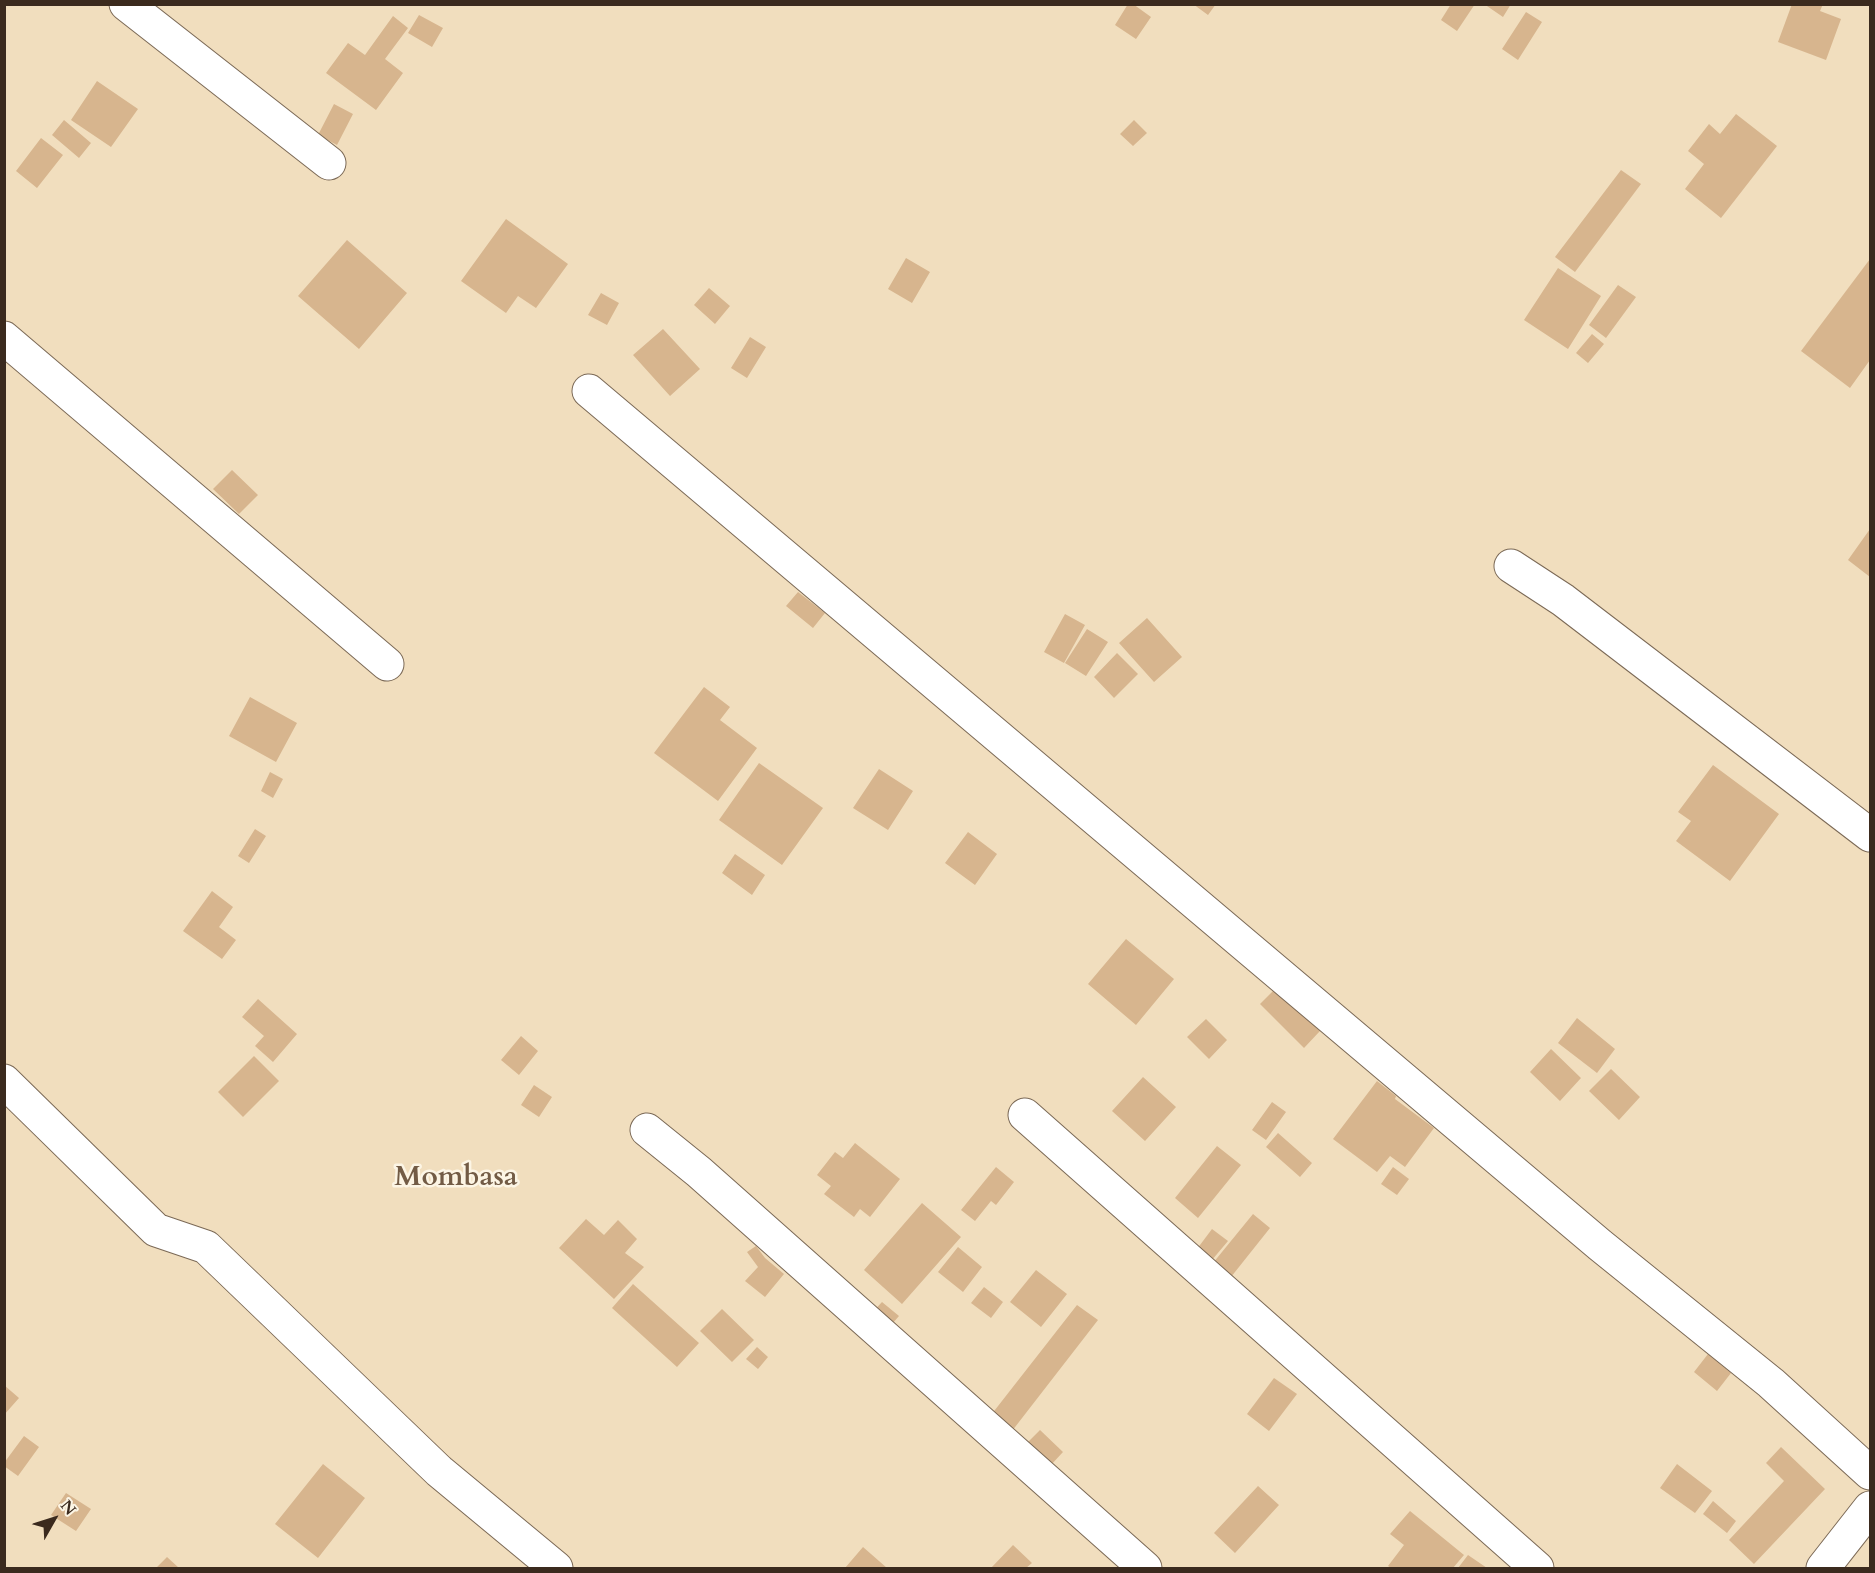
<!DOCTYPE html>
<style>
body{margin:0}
#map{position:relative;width:1875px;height:1573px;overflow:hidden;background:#f1debe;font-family:Cardo,serif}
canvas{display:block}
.frame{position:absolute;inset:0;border:6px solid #3b2a1e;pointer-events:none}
.north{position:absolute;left:24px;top:1489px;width:60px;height:60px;-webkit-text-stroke:4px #fcf5e5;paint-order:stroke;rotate:51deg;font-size:16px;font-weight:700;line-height:24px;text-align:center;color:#3b2a1e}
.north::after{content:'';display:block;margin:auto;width:21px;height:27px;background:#3b2a1e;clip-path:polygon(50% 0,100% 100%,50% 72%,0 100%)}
</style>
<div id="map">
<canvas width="1875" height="1573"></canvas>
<div class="frame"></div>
<div class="north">N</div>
</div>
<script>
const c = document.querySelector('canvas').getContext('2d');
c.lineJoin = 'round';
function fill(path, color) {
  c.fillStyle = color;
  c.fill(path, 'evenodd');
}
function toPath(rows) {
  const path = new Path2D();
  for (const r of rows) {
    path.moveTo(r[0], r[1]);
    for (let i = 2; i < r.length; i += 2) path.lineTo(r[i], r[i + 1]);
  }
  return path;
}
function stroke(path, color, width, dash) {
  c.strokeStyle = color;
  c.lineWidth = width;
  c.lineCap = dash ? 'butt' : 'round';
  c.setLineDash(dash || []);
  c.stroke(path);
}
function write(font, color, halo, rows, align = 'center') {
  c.font = font + ' Cardo,serif';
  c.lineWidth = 5;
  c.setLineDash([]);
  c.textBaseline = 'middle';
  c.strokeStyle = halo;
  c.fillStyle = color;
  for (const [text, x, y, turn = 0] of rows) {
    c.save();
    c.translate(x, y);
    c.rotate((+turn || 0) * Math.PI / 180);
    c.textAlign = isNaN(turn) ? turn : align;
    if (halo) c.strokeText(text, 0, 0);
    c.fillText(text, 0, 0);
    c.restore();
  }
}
const building = toPath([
 [1128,4,1133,4,1151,17,1136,39,1115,25],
 [1193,4,1216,4,1208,15],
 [1451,4,1475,4,1457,31,1441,20],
 [1484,4,1511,4,1503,17],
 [1792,4,1823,4,1820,11,1841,19,1826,60,1778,42],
 [1526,12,1542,22,1518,60,1502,49],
 [419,15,443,28,432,47,408,33],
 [393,16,408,28,385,59,403,73,376,110,326,73,348,43,365,55],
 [97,81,138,109,111,147,71,120],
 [334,104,353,114,337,145,318,135],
 [1736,114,1777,146,1721,218,1685,189,1704,164,1688,151,1709,124,1720,134],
 [64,120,91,143,79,158,52,135],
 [1134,120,1147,133,1133,146,1120,134],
 [41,138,63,155,37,188,16,171],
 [1621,170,1641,184,1575,272,1555,257],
 [506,219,568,264,536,308,518,296,506,313,461,281],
 [347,240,407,293,359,349,298,296],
 [906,258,930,272,912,303,888,289],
 [1870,259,1870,360,1850,388,1801,351],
 [1558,268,1601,296,1568,349,1524,320],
 [1618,285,1636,297,1606,338,1589,325],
 [709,288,730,306,715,324,694,305],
 [601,293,619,303,607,325,588,315],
 [663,329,700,369,670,396,633,355],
 [1592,334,1604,344,1588,363,1576,353],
 [750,337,766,347,747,378,731,368],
 [232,470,258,495,239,514,213,489],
 [1870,529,1870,577,1848,560],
 [798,592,825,613,813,628,786,606],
 [1065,614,1085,625,1064,663,1044,652],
 [1147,618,1182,657,1154,682,1119,643],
 [1087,629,1108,642,1086,676,1065,663],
 [1117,653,1138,674,1114,698,1094,677],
 [704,687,730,707,720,720,757,748,718,801,654,753],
 [250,697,297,723,276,762,229,736],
 [759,763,823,808,782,865,719,820],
 [1713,765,1779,814,1730,881,1676,841,1691,821,1678,812],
 [879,769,913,791,888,830,853,808],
 [270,772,283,779,273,798,261,791],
 [255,829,266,836,249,863,238,856],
 [968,832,997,854,975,885,945,863],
 [735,854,765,875,752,895,722,873],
 [212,891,233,907,219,927,236,940,222,959,183,931],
 [1126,939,1174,979,1136,1025,1088,984],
 [1276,988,1320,1031,1304,1048,1260,1004],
 [258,999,297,1034,273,1062,255,1046,264,1036,242,1017],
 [1577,1018,1615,1049,1597,1073,1558,1043],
 [1206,1019,1227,1040,1209,1059,1187,1037],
 [521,1036,538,1051,519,1075,501,1060],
 [1551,1049,1581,1078,1560,1101,1530,1072],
 [254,1056,279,1081,243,1117,218,1092],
 [1611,1069,1640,1097,1619,1120,1589,1091],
 [1143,1077,1176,1107,1145,1141,1112,1111],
 [1377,1081,1396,1096,1395,1099,1434,1128,1405,1167,1390,1156,1377,1172,1333,1139],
 [534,1085,552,1097,539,1117,521,1105],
 [1272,1102,1286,1112,1266,1140,1252,1130],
 [1278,1133,1312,1163,1300,1177,1266,1147],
 [855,1143,900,1179,870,1217,860,1209,854,1217,824,1194,831,1186,817,1175,835,1152,843,1158],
 [1217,1146,1241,1165,1198,1218,1175,1198],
 [996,1167,1014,1182,996,1205,991,1201,975,1221,961,1210],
 [1393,1167,1409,1179,1397,1195,1381,1184],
 [922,1203,961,1237,902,1304,864,1270],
 [1253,1214,1270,1228,1231,1277,1213,1263],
 [586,1219,604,1235,618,1220,637,1239,625,1253,644,1267,614,1299,559,1248],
 [1212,1229,1228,1241,1212,1260,1197,1249],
 [756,1246,765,1258,784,1274,765,1297,745,1281,758,1267,747,1252],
 [958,1247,982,1267,963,1292,938,1272],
 [1036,1270,1067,1294,1041,1327,1010,1302],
 [633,1284,699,1343,677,1367,612,1308],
 [984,1287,1003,1302,991,1318,971,1303],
 [882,1302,899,1316,886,1331,869,1316],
 [1077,1305,1098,1320,1012,1431,991,1415],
 [722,1309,754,1340,732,1362,700,1331],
 [757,1347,768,1357,758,1369,746,1359],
 [1708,1354,1731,1373,1717,1391,1694,1372],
 [1274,1378,1297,1394,1269,1431,1247,1414],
 [4,1385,19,1398,4,1415],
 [1040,1430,1063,1452,1050,1466,1027,1443],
 [24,1436,39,1447,18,1476,4,1466,4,1463],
 [1781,1447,1825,1489,1754,1564,1729,1540,1784,1481,1766,1463],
 [323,1464,365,1498,318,1558,275,1524],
 [1677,1464,1712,1491,1695,1513,1660,1488],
 [1258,1486,1279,1505,1235,1553,1214,1533],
 [66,1493,91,1509,76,1531,51,1515],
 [1713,1501,1736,1521,1727,1533,1703,1514],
 [1410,1511,1464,1555,1453,1568,1391,1568,1388,1566,1404,1545,1390,1534],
 [1013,1545,1032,1563,1026,1568,991,1568],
 [863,1547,887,1568,845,1568],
 [1468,1555,1487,1568,1458,1568],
 [167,1557,179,1568,156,1568]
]);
const street = toPath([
 [126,4,329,163],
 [4,338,387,664],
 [589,391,1600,1245,1771,1383,1870,1473],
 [1511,566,1563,600,1870,835],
 [4,1081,156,1230,206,1247,439,1471,556,1568],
 [1025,1115,1537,1568],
 [647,1130,699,1172,1145,1568],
 [1823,1568,1870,1508]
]);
const quarterNames = [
 ["Mombasa",456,1179]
];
fill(building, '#d7b58e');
stroke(street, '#7b6956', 35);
stroke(street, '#fff', 33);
write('bold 28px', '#725b45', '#fcf5e5', quarterNames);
</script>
